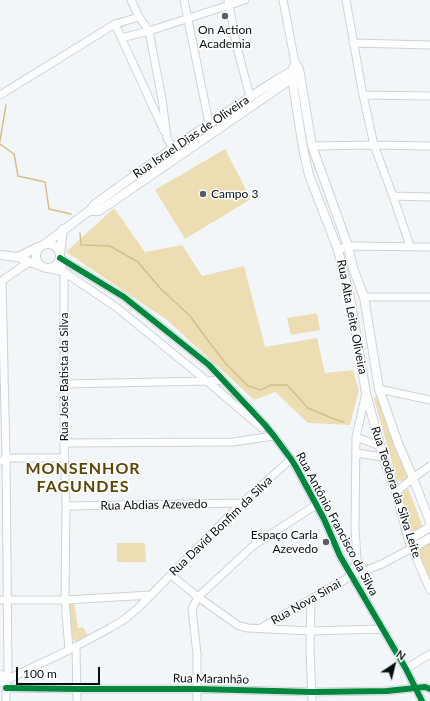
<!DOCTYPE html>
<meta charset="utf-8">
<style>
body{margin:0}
#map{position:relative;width:430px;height:701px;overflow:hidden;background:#f3f6f9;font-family:Lato,sans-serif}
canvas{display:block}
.north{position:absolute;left:374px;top:645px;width:40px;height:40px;-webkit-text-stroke:3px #fff;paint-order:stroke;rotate:35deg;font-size:11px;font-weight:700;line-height:16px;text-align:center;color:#040e13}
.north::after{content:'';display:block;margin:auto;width:14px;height:18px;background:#040e13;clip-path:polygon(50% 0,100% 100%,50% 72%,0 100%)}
.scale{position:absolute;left:16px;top:667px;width:84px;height:18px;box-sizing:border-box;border:2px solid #040e13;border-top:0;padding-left:5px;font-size:12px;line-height:14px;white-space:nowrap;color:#040e13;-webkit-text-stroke:3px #fff;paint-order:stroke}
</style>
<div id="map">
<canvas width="430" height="701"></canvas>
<div class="north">N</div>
<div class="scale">100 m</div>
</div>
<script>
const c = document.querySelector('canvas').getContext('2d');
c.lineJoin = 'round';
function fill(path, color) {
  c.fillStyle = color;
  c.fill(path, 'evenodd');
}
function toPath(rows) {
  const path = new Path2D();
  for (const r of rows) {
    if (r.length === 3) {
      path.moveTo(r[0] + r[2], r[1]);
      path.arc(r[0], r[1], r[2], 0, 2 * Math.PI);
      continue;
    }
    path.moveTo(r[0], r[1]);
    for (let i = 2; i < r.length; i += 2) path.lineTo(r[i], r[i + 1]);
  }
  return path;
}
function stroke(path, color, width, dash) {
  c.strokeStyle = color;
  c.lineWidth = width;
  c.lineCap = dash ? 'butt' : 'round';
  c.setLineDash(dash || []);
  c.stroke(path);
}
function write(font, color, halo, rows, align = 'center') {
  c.font = font + ' Lato,sans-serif';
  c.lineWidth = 3;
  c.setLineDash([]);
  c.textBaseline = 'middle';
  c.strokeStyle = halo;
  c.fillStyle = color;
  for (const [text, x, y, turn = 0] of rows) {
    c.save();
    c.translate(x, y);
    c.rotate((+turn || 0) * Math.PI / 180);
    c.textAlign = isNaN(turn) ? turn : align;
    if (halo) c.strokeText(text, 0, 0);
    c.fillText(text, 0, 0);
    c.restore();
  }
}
const green = toPath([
 [225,149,251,199,185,239,155,190],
 [114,208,145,252,182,245,202,276,244,266,265,347,317,338,325,373,353,370,359,390,350,425,308,423,275,392,254,400,167,320,66,252],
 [317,313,320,330,291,335,287,318],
 [377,394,408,477,402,482,397,480,374,399],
 [408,488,424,530,409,539,398,495],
 [430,542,430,579,417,551],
 [117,543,145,543,146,562,117,562],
 [69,601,74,601,78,628,83,627,88,636,78,642,70,639,69,635]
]);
const stream = toPath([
 [0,141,6,105],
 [0,144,14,154,18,176,45,182,49,209,71,214],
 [80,233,81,245,110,246,138,262,160,288,190,316,209,342,227,365,248,386,261,390,271,385,287,385,308,408,334,419,344,422]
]);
const minor = toPath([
 [131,0,139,17,149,31,162,99,167,138,173,148],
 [184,0,209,123],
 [228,0,237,47,250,97],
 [283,0,295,63],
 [346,0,363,95,374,145,393,196,410,246],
 [115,24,164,131],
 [121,38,149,31,245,0],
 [353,43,430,45],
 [0,95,115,24,139,17],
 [363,95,430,96],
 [312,146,374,145,430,146],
 [393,196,430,197],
 [338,250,348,246,430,247],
 [60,258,124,297,209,365,265,425,274,436,291,459,296,467,324,519,340,556,406,669,422,701],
 [59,261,64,272,64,443,66,506,65,600,69,650],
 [46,268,64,272,116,307,207,381,262,428],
 [2,281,6,458,8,670,6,680,6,701],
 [0,282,29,262],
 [364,297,430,297],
 [64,384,207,381,222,380],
 [379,389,430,400],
 [356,437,380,446],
 [64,443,233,442,274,436],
 [356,453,383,457],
 [0,461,6,458,65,458],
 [396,492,413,478,430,466],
 [66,506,242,503],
 [171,575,198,597,239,626,248,628,310,631,383,629],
 [351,576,357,560,355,528,356,437,366,393],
 [0,600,65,600,151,595],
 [311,600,310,649,312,701],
 [261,628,351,576,382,564,412,548,430,590],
 [76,646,77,701],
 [406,669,430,654],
 [0,674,6,680],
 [0,683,69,650,110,628,125,619,138,608,242,503,291,459],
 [6,688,77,689,198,689,312,692,387,691,425,687,430,689],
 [197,701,197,654,192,609,198,597,254,545,316,505]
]);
const major = toPath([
 [295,63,292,71,294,91,303,148,309,175,338,250,350,298,366,393,383,457,396,492,409,540,412,548,430,538],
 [295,63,299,69,312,146,348,246,353,268,364,297,379,389,398,443,413,478,430,522],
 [89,211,99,211,293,78,297,77],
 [48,256,12],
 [45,244,89,211,95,204,173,148,250,97,278,79,292,71,296,70],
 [60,254,63,229],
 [0,255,18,257,29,262,39,265],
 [18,257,38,247],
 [409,540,430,527]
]);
const cycleway = toPath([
 [60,258,124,297,209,365,265,425,274,436,291,459,296,467,324,519,340,556,406,669,422,701],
 [6,688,77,689,198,689,312,692,387,691,425,687,430,689]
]);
const markers = [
 [225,16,4,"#585f64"],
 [203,194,4,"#585f64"],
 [326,542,4,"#585f64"]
];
const poiNames = [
 ["On Action",225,30],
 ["Academia",225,44],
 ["Campo 3",211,194,"left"],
 ["Espaço Carla",318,535,"right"],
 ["Azevedo",318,549,"right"]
];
const streetNames = [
 ["Rua Israel Dias de Oliveira",191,137,-34],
 ["Rua Alta Leite Oliveira",352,317,79],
 ["Rua José Batista da Silva",64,377,-90],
 ["Rua Teodora da Silva Leite",396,492,72],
 ["Rua Abdias Azevedo",154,505,-1],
 ["Rua Antônio Francisco da Silva",337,524,62],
 ["Rua David Bonfim da Silva",221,526,-44],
 ["Rua Nova Sinai",306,602,-30],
 ["Rua Maranhão",211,679,1]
];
const districtNames = [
 ["MONSENHOR",83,469],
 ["FAGUNDES",83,487]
];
fill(green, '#edddb3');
stroke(stream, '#d4bf88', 1.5);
stroke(minor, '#ccd3d8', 9);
stroke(major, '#ccd3d8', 10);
stroke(minor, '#fdfefe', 7);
stroke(major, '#fdfefe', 8);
stroke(cycleway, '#00873e', 6);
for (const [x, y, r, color] of markers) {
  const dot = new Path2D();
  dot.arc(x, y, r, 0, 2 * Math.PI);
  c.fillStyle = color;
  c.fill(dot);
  stroke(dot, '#fff', 1.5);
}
write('12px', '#040e13', '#fff', poiNames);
write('12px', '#040e13', '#fff', streetNames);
c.letterSpacing = '1px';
write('bold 16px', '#5c4606', '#fff', districtNames);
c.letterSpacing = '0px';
</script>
